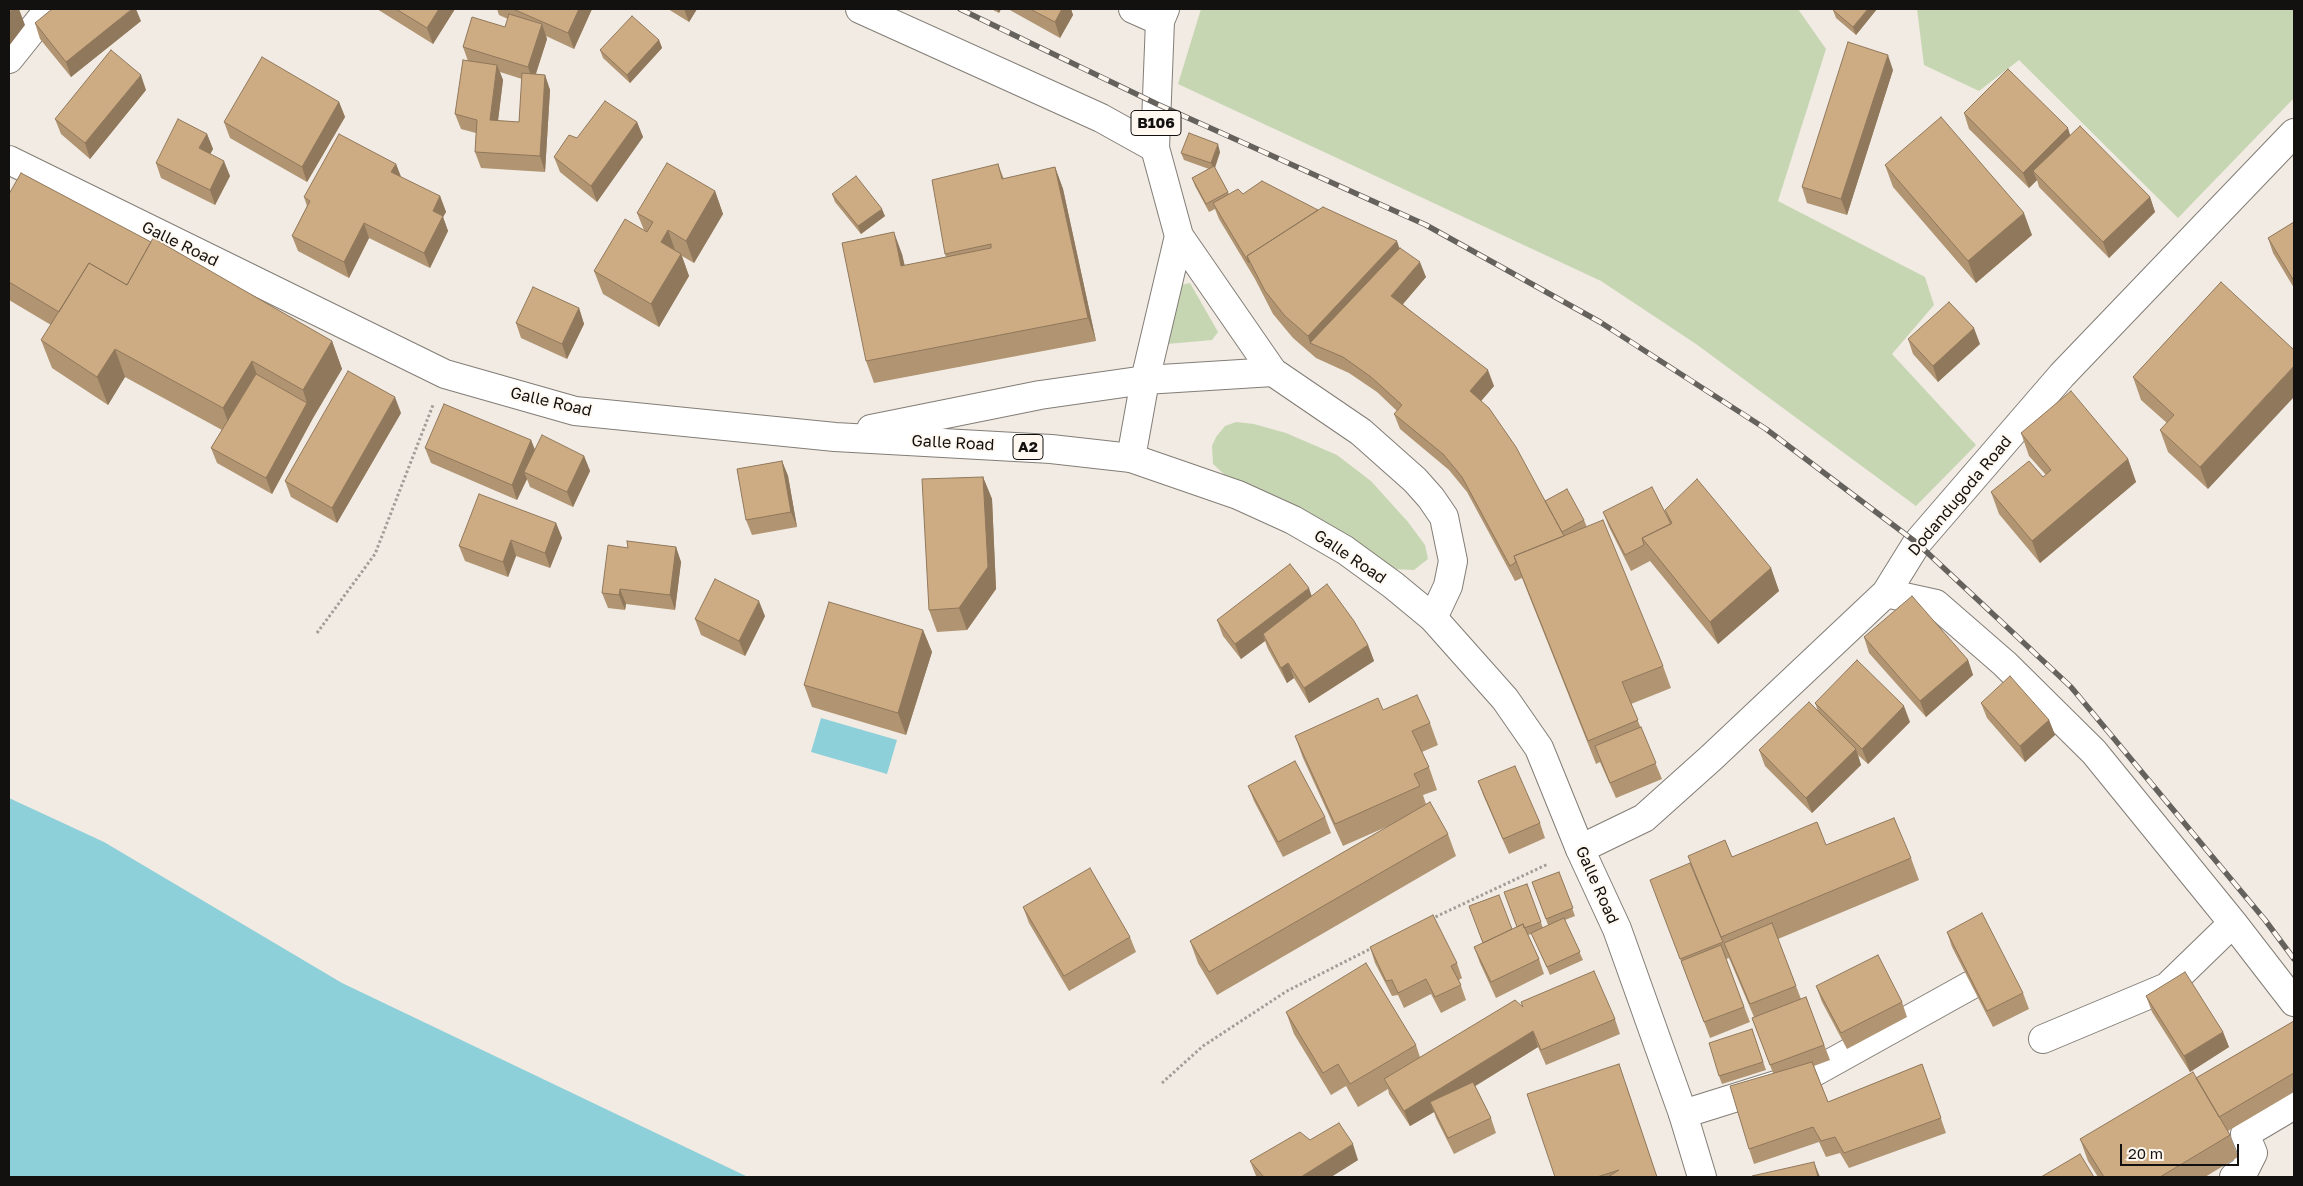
<!DOCTYPE html>
<style>
body{margin:0}
#map{position:relative;width:2303px;height:1186px;overflow:hidden;background:#f1ebe3;font-family:"Golos Text",sans-serif}
canvas{display:block}
.frame{position:absolute;inset:0;border:10px solid #13110f;pointer-events:none}
.scale{position:absolute;left:2120px;top:1144px;width:119px;height:22px;box-sizing:border-box;border:2px solid #13110f;border-top:0;padding-left:6px;font-size:15px;line-height:18px;white-space:nowrap;color:#13110f;-webkit-text-stroke:4px #fff8f0;paint-order:stroke}
</style>
<div id="map">
<canvas width="2303" height="1186"></canvas>
<div class="frame"></div>
<div class="scale">20 m</div>
</div>
<script>
const c = document.querySelector('canvas').getContext('2d');
c.lineJoin = 'round';
function fill(path, color) {
  c.fillStyle = color;
  c.fill(path, 'evenodd');
}
function toPath(rows) {
  const path = new Path2D();
  for (const r of rows) {
    path.moveTo(r[0], r[1]);
    for (let i = 2; i < r.length; i += 2) path.lineTo(r[i], r[i + 1]);
  }
  return path;
}
function stroke(path, color, width, dash) {
  c.strokeStyle = color;
  c.lineWidth = width;
  c.lineCap = dash ? 'butt' : 'round';
  c.setLineDash(dash || []);
  c.stroke(path);
}
function write(font, color, halo, rows, align = 'center') {
  c.font = font + ' "Golos Text",sans-serif';
  c.lineWidth = 4;
  c.setLineDash([]);
  c.textBaseline = 'middle';
  c.strokeStyle = halo;
  c.fillStyle = color;
  for (const [text, x, y, turn = 0] of rows) {
    c.save();
    c.translate(x, y);
    c.rotate((+turn || 0) * Math.PI / 180);
    c.textAlign = isNaN(turn) ? turn : align;
    if (halo) c.strokeText(text, 0, 0);
    c.fillText(text, 0, 0);
    c.restore();
  }
}
const green = toPath([
 [1201,9,1798,9,1826,49,1778,201,1925,277,1934,305,1892,354,1976,445,1916,506,1696,344,1601,281,1178,84],
 [1917,9,2294,9,2294,98,2178,218,2019,60,1979,91,1924,65],
 [1190,283,1218,332,1212,340,1167,344,1176,286],
 [1236,422,1254,424,1286,433,1337,455,1371,481,1408,522,1425,545,1428,559,1414,570,1391,569,1226,476,1213,464,1212,446,1216,437,1225,426]
]);
const water = toPath([
 [821,718,897,740,887,774,811,752],
 [9,798,104,842,342,983,748,1177,9,1177]
]);
const path = toPath([
 [317,633,375,554,433,405],
 [1431,919,1548,864],
 [1162,1083,1203,1046,1287,991,1372,948]
]);
const minor = toPath([
 [860,9,1101,118,1155,148],
 [1133,9,1160,21],
 [9,59,49,9],
 [1886,593,1936,604,2005,664,2094,752,2233,923,2294,1002],
 [1580,849,1644,818,1711,758,1886,593,1917,543,2062,375,2294,133],
 [2043,1039,2167,987,2233,923],
 [1683,1114,1811,1074,1971,985],
 [2234,1177,2244,1171,2253,1153,2245,1134,2294,1105]
]);
const major = toPath([
 [1165,9,1160,21,1155,148,1179,236,1273,372,1361,432,1415,480,1431,498,1444,517,1453,561,1448,586,1433,618],
 [1131,458,1145,380,1179,236]
]);
const highway = toPath([
 [9,160,445,374,575,411,835,437,1051,449,1131,458,1238,495,1293,520,1345,550,1393,585,1433,618,1505,699,1539,748,1580,849,1617,929,1683,1114,1702,1177],
 [871,429,1040,395,1145,380,1273,372]
]);
const rail = toPath([
 [960,9,1157,104,1426,225,1600,322,1766,429,1917,543,2071,687,2265,920,2294,959]
]);
const wall = toPath([
 [377,9,455,9,433,44],
 [497,9,592,9,574,49,546,36,547,39,536,74,545,75,550,90,545,172,481,168,475,152,476,133,461,129,455,114,468,61,463,47,505,27,508,19,499,15],
 [500,72,522,79,519,122,498,121,503,80],
 [668,9,697,9,689,22],
 [991,9,1001,9,999,13],
 [1008,9,1071,9,1073,15,1060,38],
 [1877,9,1856,35,1836,18,1833,10],
 [141,21,71,77,40,39,35,23],
 [659,40,662,48,630,83,603,58,600,50],
 [1893,70,1847,215,1807,203,1802,187],
 [146,90,90,159,61,134,55,119],
 [339,102,345,117,307,182,230,138,224,122],
 [1964,113,2070,135,2150,197,2155,212,2109,258,2039,187,2037,180,2029,188,1969,129],
 [637,122,643,137,597,202,560,172,554,157],
 [207,134,213,149,210,154,230,176,215,205,161,178,156,163],
 [1220,152,1215,168,1229,194,1243,194,1318,210,1400,248,1426,277,1403,304,1494,386,1481,401,1545,501,1584,520,1587,527,1663,666,1671,688,1631,704,1662,779,1616,798,1600,762,1596,764,1522,578,1515,581,1467,492,1449,470,1400,429,1394,414,1397,411,1377,392,1349,373,1316,358,1293,338,1273,314,1255,279,1219,219,1215,209,1209,212,1195,186,1192,178,1209,169,1184,160,1181,153],
 [396,164,401,178,440,196,446,212,443,217,448,231,430,268,369,238,349,278,298,251,292,236,307,206,304,197],
 [998,164,1004,179,1055,167,1063,189,1096,341,874,383,866,361,902,254,905,266,946,257,945,254],
 [1885,165,2032,235,1976,283,1893,187],
 [715,191,723,214,694,263,682,256,689,276,659,327,603,294,594,271,644,230,637,213],
 [9,194,332,341,342,369,313,418,272,494,217,463,211,448,222,430,125,377,108,405,52,368,41,340,51,325,9,300],
 [832,194,885,216,861,234,835,202],
 [2294,222,2294,288,2273,253,2268,238],
 [2221,282,2208,489,2168,452,2160,430,2167,423,2141,400,2133,377],
 [579,308,584,324,567,359,521,338,516,323],
 [1908,339,1980,344,1938,382,1913,354],
 [401,413,337,523,291,497,285,481],
 [2021,433,2128,459,2136,482,2040,563,1999,514,1991,492,2043,477,2046,475,2029,456],
 [531,440,535,450,584,456,590,471,573,507,530,487,527,479,517,500,431,463,425,448],
 [782,461,788,476,797,527,752,535,746,520],
 [983,477,992,499,996,589,967,630,937,632,929,610],
 [1665,510,1771,568,1779,591,1718,644,1650,561,1631,571,1609,527,1603,512,1668,518],
 [556,523,562,538,550,568,516,556,508,577,465,561,459,546],
 [676,547,681,562,675,610,626,604,625,610,608,608,602,593,628,548],
 [1312,595,1368,645,1374,661,1309,703,1294,678,1287,683,1268,649,1265,641,1241,659,1223,636,1217,620],
 [765,616,745,656,701,635,695,619],
 [923,630,932,652,906,735,812,707,804,685],
 [1864,637,1968,660,1973,675,1926,717,1869,653],
 [1815,703,1910,722,1868,764,1858,755,1861,765,1812,813,1765,766,1759,750,1818,711],
 [1981,703,2049,720,2055,735,2025,762,1987,718],
 [1383,710,1430,723,1438,745,1422,752,1429,767,1437,790,1423,795,1426,804,1448,834,1456,856,1217,995,1198,963,1190,941,1393,824,1343,846,1303,758,1295,736],
 [1478,781,1540,823,1545,838,1509,854,1484,797],
 [1248,786,1325,817,1331,833,1283,857,1254,801],
 [1826,845,1911,858,1919,880,1778,939,1801,999,1806,997,1830,1060,1814,1066,1828,1102,1922,1064,1946,1133,1849,1168,1840,1153,1826,1157,1819,1142,1754,1164,1749,1149,1773,1073,1752,1018,1754,1017,1729,958,1726,959,1750,1022,1710,1038,1656,895,1732,857],
 [1559,872,1575,916,1565,920,1583,960,1550,975,1532,934,1528,935,1539,959,1544,974,1496,998,1480,963,1474,947,1517,927,1527,884,1543,928,1548,925,1532,882],
 [1023,907,1130,937,1136,952,1069,991,1029,923],
 [1947,932,2023,993,2029,1009,1993,1027,1952,947],
 [1370,947,1457,963,1462,978,1459,980,1466,1000,1441,1013,1431,994,1404,1008,1398,995,1392,996,1375,963],
 [1816,986,1902,1002,1907,1017,1847,1049,1822,1002],
 [2146,996,2223,1032,2229,1047,2190,1072,2152,1012],
 [1522,1007,1615,1019,1620,1034,1546,1065,1538,1047,1475,1086,1491,1118,1496,1133,1454,1154,1436,1118,1434,1112,1410,1126,1389,1094,1388,1089,1358,1107,1346,1086,1331,1095,1294,1034,1286,1012,1416,1045,1420,1057],
 [2294,1021,2294,1092,2228,1131,2230,1135,2238,1157,2205,1177,2098,1177,2088,1161,2080,1139,2196,1078],
 [1752,1029,1766,1070,1722,1084,1719,1076],
 [1627,1087,1657,1177,1555,1177],
 [1310,1140,1358,1160,1331,1177,1257,1177,1256,1176,1250,1161]
]);
const shadedWall = toPath([
 [12,9,19,9,25,25,9,46,9,13],
 [132,9,136,9,141,21,71,77,66,62],
 [439,9,455,9,433,44,427,28],
 [579,9,592,9,574,49,568,33],
 [684,9,697,9,689,22],
 [997,9,1001,9,999,13],
 [1062,9,1071,9,1073,15,1060,38,1055,22],
 [1868,9,1877,9,1856,35,1853,27],
 [542,24,547,39,533,82,528,67],
 [659,40,662,48,630,83,627,75],
 [1888,55,1893,70,1847,215,1841,199],
 [497,65,503,80,496,136,490,120],
 [141,75,146,90,90,159,85,143],
 [545,75,550,90,545,172,540,156],
 [339,102,345,117,307,182,302,167],
 [637,122,643,137,597,202,591,186],
 [2068,128,2073,144,2033,171,2037,180,2029,188,2023,173],
 [207,134,213,149,205,164,199,148],
 [1218,144,1220,152,1214,170,1211,163],
 [224,161,230,176,215,205,210,190],
 [396,164,402,179,391,172],
 [1055,167,1063,189,1096,341,1088,318],
 [715,191,723,214,694,263,686,241],
 [440,196,446,212,443,217,448,231,430,268,424,253,433,211],
 [2150,197,2155,212,2109,258,2103,242],
 [882,209,885,216,861,234,858,226],
 [2024,213,2032,235,1976,283,1968,261],
 [364,223,369,238,349,278,344,262],
 [668,230,676,253,661,242],
 [894,232,902,254,909,288,901,266],
 [1397,241,1405,264,1310,343,1308,336],
 [681,254,689,276,659,327,651,304],
 [1420,262,1426,277,1397,311,1391,296],
 [579,308,584,324,567,359,562,344],
 [1974,328,1980,344,1938,382,1933,366],
 [332,341,342,369,313,418,272,494,266,478,307,403,303,390],
 [115,349,125,377,108,405,97,377],
 [252,361,262,389,233,436,223,408],
 [2294,366,2294,397,2208,489,2200,467],
 [1488,370,1494,386,1476,407,1470,391],
 [395,397,401,413,337,523,332,508],
 [531,440,537,455,524,472,527,479,517,500,512,485],
 [584,456,590,471,573,507,567,492],
 [2128,459,2136,482,2040,563,2032,541],
 [782,461,788,476,797,527,791,512],
 [983,477,992,499,996,589,967,630,959,608],
 [556,523,562,538,550,568,545,553],
 [511,540,516,556,508,577,503,562],
 [676,547,681,562,675,610,670,595],
 [1771,568,1779,591,1718,644,1710,622],
 [1309,588,1314,603,1263,634,1265,641,1241,659,1235,644],
 [620,589,626,604,625,610,619,595],
 [759,601,765,616,745,656,739,641],
 [923,630,932,652,906,735,898,713],
 [1368,645,1374,661,1309,703,1304,688],
 [1968,660,1973,675,1926,717,1920,701],
 [1288,663,1294,678,1287,683,1281,668],
 [1904,706,1910,722,1868,764,1862,749],
 [2049,720,2055,735,2025,762,2020,746],
 [1856,749,1861,765,1812,813,1806,798],
 [1533,1031,1538,1047,1435,1111,1430,1102,1434,1112,1410,1126,1404,1111],
 [2223,1032,2229,1047,2190,1072,2184,1056],
 [1353,1144,1358,1160,1331,1177,1301,1177],
 [1814,1162,1820,1177,1818,1177]
]);
const building = toPath([
 [9,9,12,9,9,13,9,9],
 [52,9,132,9,66,62,35,23,52,9],
 [396,9,439,9,427,28,396,9],
 [513,9,579,9,568,33,513,9],
 [1030,9,1062,9,1055,22,1030,9],
 [1834,9,1868,9,1853,27,1833,10,1834,9],
 [509,14,542,24,528,67,463,47,472,17,505,27,509,14],
 [632,16,659,40,627,75,600,50,632,16],
 [1848,42,1888,55,1841,199,1802,187,1848,42],
 [111,50,141,75,85,143,55,119,111,50],
 [262,57,339,102,302,167,224,122,262,57],
 [463,60,497,65,490,120,519,122,522,73,545,75,540,156,475,152,477,120,455,114,463,60],
 [2008,69,2068,128,2023,173,1964,113,2008,69],
 [605,101,637,122,591,186,554,157,569,135,577,138,605,101],
 [1941,117,2024,213,1968,261,1885,165,1941,117],
 [178,119,207,134,199,148,224,161,210,190,156,163,178,119],
 [2080,126,2150,197,2103,242,2033,171,2080,126],
 [1189,133,1218,144,1211,163,1181,153,1189,133],
 [339,134,396,164,391,172,440,196,433,211,443,216,424,253,364,223,344,262,292,236,310,201,304,197,339,134],
 [667,163,715,191,686,241,668,230,661,242,681,254,651,304,594,271,625,219,647,232,653,222,637,213,667,163],
 [998,164,1002,179,1055,167,1088,318,866,361,842,243,894,232,901,266,991,248,991,244,945,254,932,180,998,164],
 [1214,166,1228,192,1206,204,1192,178,1214,166],
 [21,173,151,242,127,285,89,263,59,312,9,282,9,194,21,173],
 [856,176,882,209,858,226,832,194,856,176],
 [1262,181,1318,210,1247,256,1249,263,1213,203,1238,189,1243,194,1262,181],
 [1323,207,1397,241,1308,336,1285,316,1265,291,1247,256,1323,207],
 [2294,222,2294,281,2268,238,2294,222],
 [153,238,332,341,303,390,252,361,223,408,115,349,97,377,41,340,89,263,127,285,153,238],
 [1400,248,1420,262,1391,296,1488,370,1470,391,1489,408,1516,447,1564,536,1514,556,1516,562,1510,566,1462,477,1443,454,1394,414,1402,405,1371,377,1343,357,1310,343,1400,248],
 [2221,282,2294,350,2294,366,2200,467,2160,430,2174,415,2133,377,2221,282],
 [533,287,579,308,562,344,516,323,533,287],
 [1949,302,1974,328,1933,366,1908,339,1949,302],
 [348,371,395,397,332,508,285,481,348,371],
 [256,374,307,403,266,478,211,448,256,374],
 [2071,391,2128,459,2032,541,1991,492,2029,461,2043,477,2051,470,2021,433,2071,391],
 [444,404,531,440,512,485,425,448,444,404],
 [542,435,584,456,567,492,524,472,542,435],
 [782,461,791,512,746,520,737,469,782,461],
 [983,477,988,567,959,608,929,610,922,479,983,477],
 [1697,479,1771,568,1710,622,1642,538,1672,523,1665,510,1697,479],
 [1652,487,1671,524,1642,538,1644,545,1625,555,1603,512,1652,487],
 [1567,489,1584,520,1562,532,1545,501,1567,489],
 [479,494,556,523,545,553,511,540,503,562,459,546,479,494],
 [1603,520,1663,666,1622,682,1638,720,1588,741,1514,556,1603,520],
 [627,541,676,547,670,595,620,589,619,595,602,593,608,545,628,548,627,541],
 [1290,564,1309,588,1235,644,1217,620,1290,564],
 [715,579,759,601,739,641,695,619,715,579],
 [1327,584,1354,621,1368,645,1304,688,1288,663,1281,668,1263,634,1327,584],
 [1912,596,1968,660,1920,701,1864,637,1912,596],
 [829,602,923,630,898,713,804,685,829,602],
 [1857,660,1904,706,1862,749,1815,703,1857,660],
 [2010,676,2049,720,2020,746,1981,703,2010,676],
 [1417,695,1430,723,1412,731,1429,767,1414,774,1420,786,1335,824,1295,736,1378,698,1383,710,1417,695],
 [1809,702,1856,749,1806,798,1759,750,1809,702],
 [1641,727,1656,763,1610,783,1595,746,1641,727],
 [1295,761,1325,817,1278,842,1248,786,1295,761],
 [1515,766,1540,823,1503,839,1478,781,1515,766],
 [1430,802,1448,834,1209,972,1190,941,1430,802],
 [1894,818,1911,858,1721,937,1688,856,1725,840,1732,857,1817,822,1826,845,1894,818],
 [1690,863,1723,942,1680,959,1650,880,1690,863],
 [1090,868,1130,937,1064,976,1023,907,1090,868],
 [1559,872,1573,908,1546,919,1532,882,1559,872],
 [1527,884,1541,922,1524,928,1523,924,1517,927,1504,892,1527,884],
 [1499,895,1512,929,1483,943,1469,906,1499,895],
 [1982,913,2023,993,1987,1011,1947,932,1982,913],
 [1433,915,1457,963,1451,966,1461,985,1435,997,1426,979,1398,993,1392,980,1386,981,1370,947,1433,915],
 [1564,918,1580,952,1547,967,1531,933,1564,918],
 [1772,923,1796,986,1750,1004,1724,943,1772,923],
 [1523,924,1539,959,1491,982,1474,947,1523,924],
 [1721,945,1744,1007,1704,1022,1681,961,1721,945],
 [1878,955,1902,1002,1841,1033,1816,986,1878,955],
 [1366,963,1416,1045,1350,1084,1338,1064,1323,1073,1286,1012,1366,963],
 [1594,971,1615,1019,1541,1050,1533,1031,1404,1111,1384,1079,1515,1000,1523,1007,1521,1002,1594,971],
 [2185,972,2223,1032,2184,1056,2146,996,2185,972],
 [1806,997,1824,1045,1770,1065,1752,1018,1806,997],
 [2294,1021,2294,1073,2219,1117,2196,1078,2294,1021],
 [1752,1029,1763,1062,1719,1076,1709,1043,1752,1029],
 [1812,1062,1828,1102,1922,1064,1941,1118,1844,1153,1835,1137,1821,1141,1813,1127,1749,1149,1730,1086,1812,1062],
 [1619,1064,1657,1177,1608,1177,1619,1170,1597,1177,1555,1177,1527,1094,1619,1064],
 [2193,1072,2230,1135,2160,1177,2104,1177,2080,1139,2193,1072],
 [1473,1082,1491,1118,1448,1138,1430,1102,1473,1082],
 [1339,1123,1353,1144,1301,1177,1264,1177,1250,1161,1300,1132,1310,1140,1339,1123],
 [2080,1154,2094,1177,2041,1177,2080,1154],
 [1814,1162,1818,1177,1752,1177,1752,1176,1814,1162]
]);
const shields = [
 [1156,123,50],
 [1028,447,30]
];
const shieldNames = [
 ["B106",1156,123],
 ["A2",1028,447]
];
const streetNames = [
 ["Galle Road",180,244,26],
 ["Galle Road",551,402,13],
 ["Galle Road",953,443,3],
 ["Dodandugoda Road",1960,496,-50],
 ["Galle Road",1350,557,34],
 ["Galle Road",1597,885,66]
];
fill(green, '#c7d6b2');
fill(water, '#8ed0d9');
stroke(minor, '#827d76', 30);
stroke(major, '#827d76', 30);
stroke(highway, '#827d76', 30);
stroke(path, '#a29d97', 3, [2.5, 2.5]);
stroke(minor, '#fff', 28);
stroke(major, '#fff', 28);
stroke(highway, '#fff', 28);
stroke(rail, '#65615d', 5.5);
stroke(rail, '#fff8f0', 4, [11]);
fill(wall, '#b19471');
fill(shadedWall, '#90785c');
fill(building, '#ceac83');
stroke(building, '#90785c', 1);
for (const [x, y, w] of shields) {
  const box = new Path2D();
  box.roundRect(x - w / 2, y - 12.5, w, 25, 4);
  c.fillStyle = '#fff8f0';
  c.fill(box);
  stroke(box, '#13110f', 1);
}
write('bold 15px', '#13110f', null, shieldNames);
write('16px', '#13110f', '#fff8f0', streetNames);
</script>
